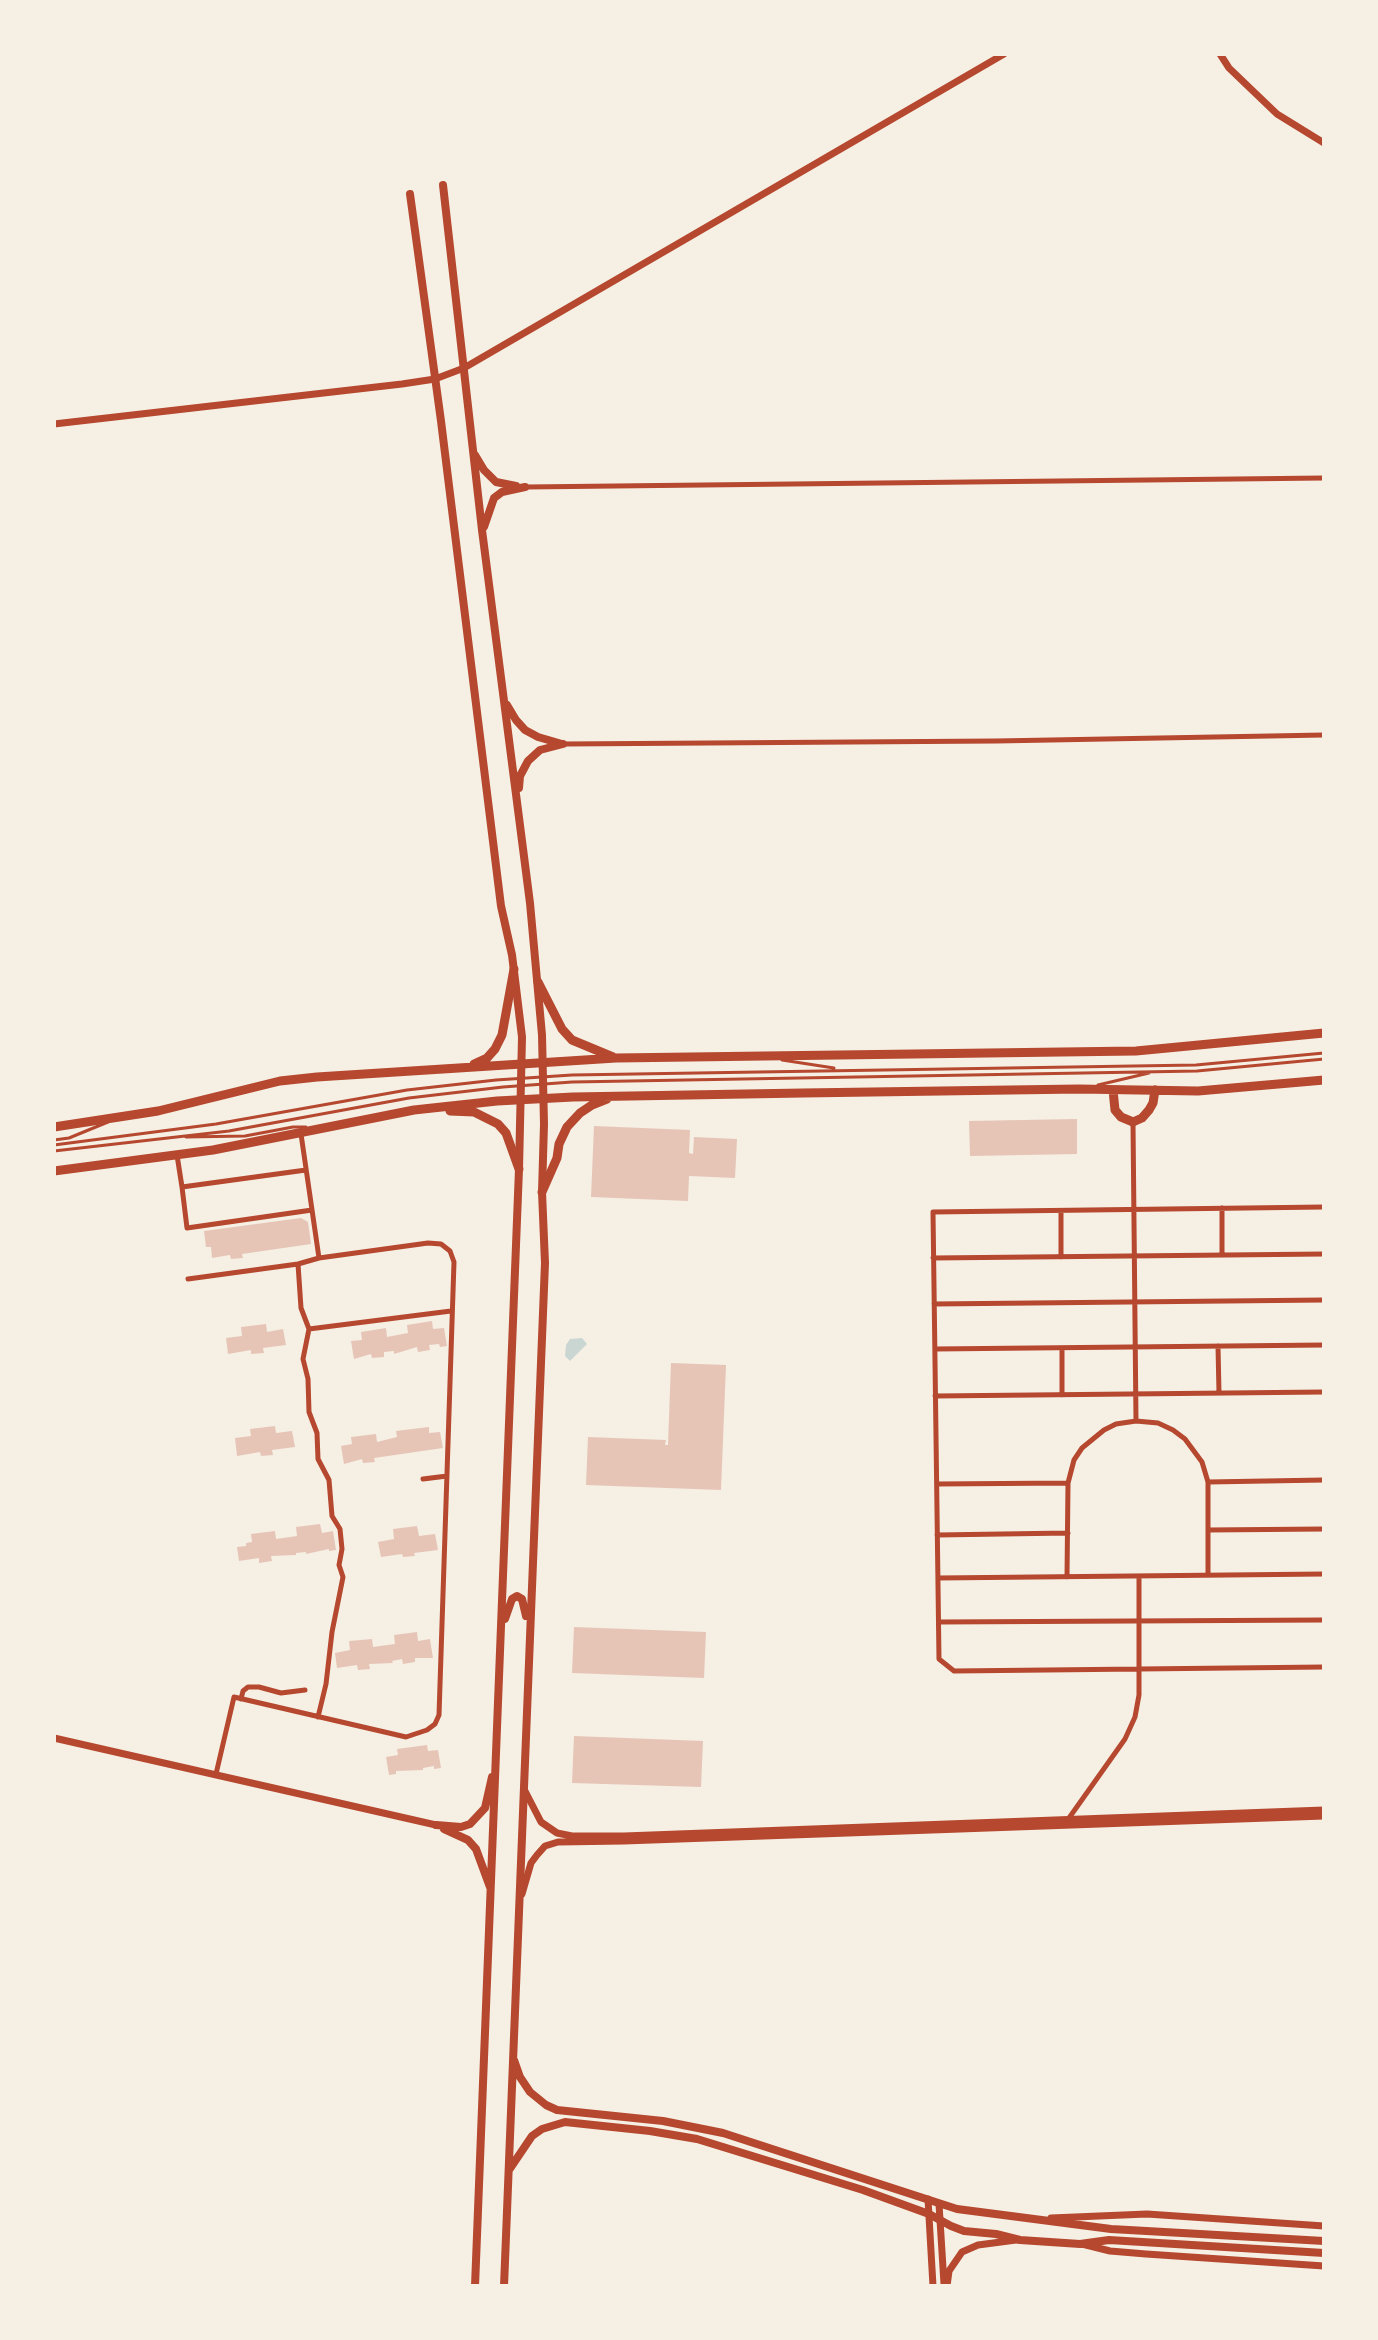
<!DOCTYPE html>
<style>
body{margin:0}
#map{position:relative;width:1378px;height:2340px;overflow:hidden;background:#f6efe4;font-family:"Nunito Sans",sans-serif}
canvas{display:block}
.frame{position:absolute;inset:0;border:56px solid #f6efe4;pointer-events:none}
</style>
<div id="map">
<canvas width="1378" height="2340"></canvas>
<div class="frame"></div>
</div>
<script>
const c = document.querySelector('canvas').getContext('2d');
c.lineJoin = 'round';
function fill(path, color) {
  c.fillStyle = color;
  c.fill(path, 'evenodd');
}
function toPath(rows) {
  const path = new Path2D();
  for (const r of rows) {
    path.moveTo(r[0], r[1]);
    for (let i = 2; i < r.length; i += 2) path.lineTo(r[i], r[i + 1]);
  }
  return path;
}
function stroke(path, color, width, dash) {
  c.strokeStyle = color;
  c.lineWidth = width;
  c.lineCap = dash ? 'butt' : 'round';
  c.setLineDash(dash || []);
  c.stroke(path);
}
const water = toPath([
 [582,1338,587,1344,570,1361,565,1356,566,1345,570,1339]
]);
const building = toPath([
 [1077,1119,1077,1154,970,1156,969,1121],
 [594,1126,690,1130,689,1153,693,1154,694,1137,737,1139,735,1178,689,1176,688,1201,591,1197],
 [301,1218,308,1222,311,1244,242,1254,243,1258,231,1259,230,1255,212,1258,211,1247,206,1247,204,1231],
 [432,1321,433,1329,444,1328,447,1346,440,1347,439,1344,429,1345,430,1350,418,1352,417,1347,394,1354,394,1351,384,1352,384,1357,372,1358,371,1354,354,1359,351,1341,362,1340,361,1332,386,1328,387,1337,408,1333,407,1325],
 [266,1324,267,1332,283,1329,286,1345,263,1348,264,1353,251,1354,251,1350,228,1354,226,1338,242,1336,241,1327],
 [671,1363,726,1365,721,1490,586,1485,588,1437,666,1440,665,1445,668,1445],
 [275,1426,276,1433,292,1431,295,1447,272,1450,273,1455,261,1456,260,1452,237,1456,235,1438,251,1436,250,1429],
 [429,1427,429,1433,440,1432,443,1448,374,1458,375,1462,363,1463,362,1459,344,1464,341,1446,352,1444,351,1437,376,1434,377,1442,397,1437,396,1431],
 [320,1524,322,1533,333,1531,336,1550,329,1551,329,1549,306,1554,306,1552,296,1553,296,1555,271,1556,272,1561,259,1563,259,1558,239,1561,237,1547,246,1546,246,1543,252,1542,251,1534,275,1531,276,1539,297,1536,296,1527],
 [417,1526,419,1536,435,1534,438,1550,414,1553,415,1556,403,1557,402,1554,381,1557,378,1542,394,1539,393,1529],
 [574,1627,706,1632,704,1678,572,1673],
 [417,1632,418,1641,430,1639,433,1658,415,1658,415,1662,403,1664,402,1659,392,1661,393,1663,369,1664,370,1669,358,1670,357,1665,337,1668,335,1653,350,1650,349,1641,372,1639,373,1647,395,1644,394,1635],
 [574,1736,703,1741,701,1787,572,1783],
 [427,1745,428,1751,438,1750,441,1768,434,1769,434,1766,423,1768,423,1770,396,1771,396,1774,389,1775,386,1757,398,1755,397,1749]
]);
const service = toPath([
 [782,1060,834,1068],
 [1098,1085,1149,1073],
 [186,1137,245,1136,293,1127,306,1127],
 [54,1140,69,1138,108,1122],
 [54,1145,216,1124,407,1090,496,1080,572,1075,1196,1065,1324,1053],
 [54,1151,229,1131,409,1098,503,1087,572,1082,1197,1071,1324,1059]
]);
const minor = toPath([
 [526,487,1324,478],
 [564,744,996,741,1324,735],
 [1133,1123,1136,1421],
 [177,1155,182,1187],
 [306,1170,182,1187,187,1228,312,1210],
 [1324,1207,933,1212,939,1659,954,1671,1324,1667],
 [1222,1208,1222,1255],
 [1061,1211,1061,1257],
 [933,1258,1324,1254],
 [298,1264,301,1308,309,1329,451,1311],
 [188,1279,298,1264,319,1258],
 [934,1304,1324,1300],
 [309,1329,303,1359,308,1379,309,1412,317,1433,318,1459,329,1480,332,1516,340,1529,342,1549,339,1565,343,1577,332,1632,326,1684,318,1717],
 [1218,1346,1219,1393],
 [1062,1348,1062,1395],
 [935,1349,1324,1345],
 [935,1396,1324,1392],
 [423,1479,447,1476],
 [1208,1482,1324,1480],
 [937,1484,1068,1483],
 [1208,1530,1324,1529],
 [937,1535,1068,1533],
 [1067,1577,1068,1483,1074,1460,1082,1448,1104,1430,1116,1424,1136,1421,1158,1423,1173,1430,1185,1439,1202,1462,1208,1482,1208,1575],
 [938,1578,1324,1574],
 [939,1622,1324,1620],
 [241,1699,243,1691,248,1687,259,1687,281,1693,305,1690],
 [216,1774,234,1697,406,1737,427,1730,435,1724,439,1715,454,1262,450,1251,441,1244,428,1243,319,1258,301,1134],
 [1069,1818,1125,1739,1135,1717,1139,1695,1139,1576]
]);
const tertiary = toPath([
 [1220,54,1229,68,1277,114,1324,143],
 [54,424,402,384,435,379,464,368,1004,54],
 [54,1738,436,1825],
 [525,1791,541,1822,557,1833,572,1836,624,1836,1324,1810],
 [522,1894,531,1863,537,1855,545,1846,558,1842,624,1841,1324,1816],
 [928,2199,933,2286],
 [939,2204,944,2284],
 [1051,2218,1147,2214,1324,2226],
 [1082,2244,1110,2251,1146,2254,1324,2266],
 [947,2286,949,2271,962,2252,978,2245,1016,2240]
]);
const secondary = toPath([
 [443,185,482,530,530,903,542,1035,544,1124,542,1192,545,1263,504,2286],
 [410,194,441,421,501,906,512,955,522,1037,519,1169,475,2286],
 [475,455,484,470,496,482,516,486],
 [484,527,494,498,502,492,525,487],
 [507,705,516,720,525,730,538,737,562,744],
 [519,788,520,776,528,761,540,750,563,744],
 [505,1619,512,1599,517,1596,522,1599,526,1616],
 [436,1825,461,1827,470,1824,485,1808,492,1777],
 [444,1829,468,1840,476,1849,490,1887],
 [514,2060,520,2077,530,2092,546,2105,557,2110,663,2121,723,2133,957,2209,1111,2229,1324,2241],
 [509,2170,532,2136,542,2129,565,2122,650,2131,697,2139,863,2190,929,2214,951,2226,964,2231,996,2234,1020,2240,1080,2244,1109,2240,1324,2253]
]);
const primary = toPath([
 [538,982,562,1029,572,1040,613,1057],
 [474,1064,487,1058,495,1049,502,1035,514,969],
 [1113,1090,1115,1110,1121,1117,1133,1122,1142,1118,1149,1110,1153,1103,1155,1090],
 [450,1111,474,1112,498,1124,506,1133,519,1169],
 [54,1127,158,1111,280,1081,317,1077,616,1058,1136,1051,1324,1033],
 [54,1171,213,1150,414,1110,497,1101,573,1097,803,1093,1079,1089,1198,1091,1324,1080],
 [542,1192,557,1158,559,1144,567,1127,580,1113,592,1105,607,1099]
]);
fill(water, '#c9d6d2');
fill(building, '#e6c5b7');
stroke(service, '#b5482f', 3);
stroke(minor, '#b5482f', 5);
stroke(tertiary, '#b5482f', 7);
stroke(secondary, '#b5482f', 8);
stroke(primary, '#b5482f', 9);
</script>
